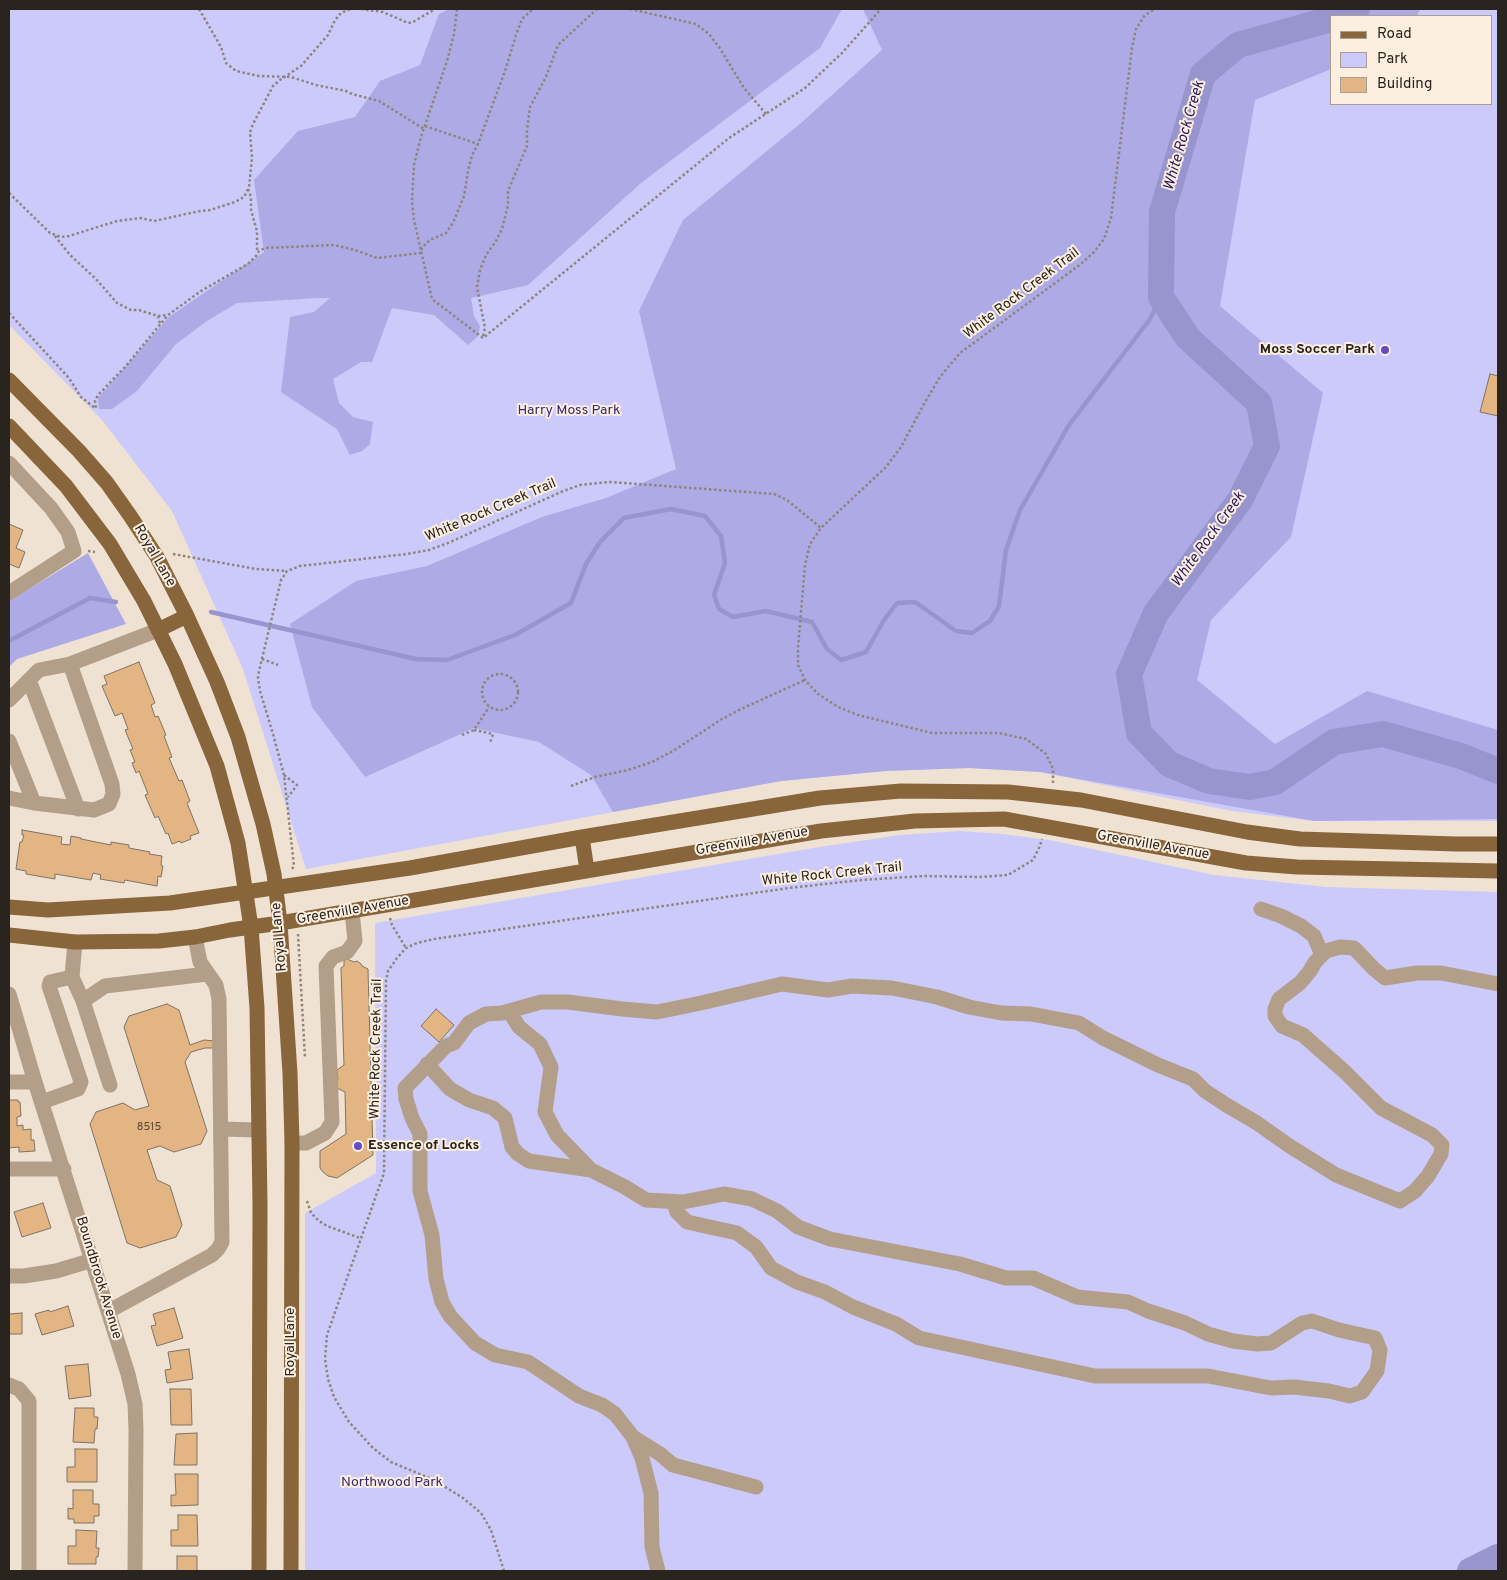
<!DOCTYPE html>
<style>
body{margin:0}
#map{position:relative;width:1507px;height:1580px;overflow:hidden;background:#f0e2d3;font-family:Overpass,sans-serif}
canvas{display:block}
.frame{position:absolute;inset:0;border:10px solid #29241e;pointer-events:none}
.legend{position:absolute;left:1330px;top:15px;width:162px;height:90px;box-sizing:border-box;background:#fdefe0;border:1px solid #a89e92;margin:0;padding:6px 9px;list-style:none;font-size:15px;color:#29241e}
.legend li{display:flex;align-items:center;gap:10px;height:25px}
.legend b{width:25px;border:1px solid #a89e92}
</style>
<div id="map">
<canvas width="1507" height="1580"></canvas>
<div class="frame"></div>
<ul class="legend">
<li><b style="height:6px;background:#88653b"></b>Road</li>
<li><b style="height:14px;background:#cbcafb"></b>Park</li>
<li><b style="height:14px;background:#e3b582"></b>Building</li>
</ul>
</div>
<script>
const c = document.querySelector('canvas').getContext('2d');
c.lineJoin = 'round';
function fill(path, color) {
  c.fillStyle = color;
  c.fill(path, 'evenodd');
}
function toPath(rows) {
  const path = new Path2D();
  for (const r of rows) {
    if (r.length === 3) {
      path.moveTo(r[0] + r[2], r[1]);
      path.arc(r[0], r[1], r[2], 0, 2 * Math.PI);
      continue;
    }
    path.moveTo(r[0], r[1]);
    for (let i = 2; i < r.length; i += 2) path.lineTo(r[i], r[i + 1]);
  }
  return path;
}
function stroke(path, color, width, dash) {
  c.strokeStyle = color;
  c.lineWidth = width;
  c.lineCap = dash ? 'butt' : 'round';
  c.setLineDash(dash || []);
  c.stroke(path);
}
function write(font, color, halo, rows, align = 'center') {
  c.font = font + ' Overpass,sans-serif';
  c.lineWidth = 4;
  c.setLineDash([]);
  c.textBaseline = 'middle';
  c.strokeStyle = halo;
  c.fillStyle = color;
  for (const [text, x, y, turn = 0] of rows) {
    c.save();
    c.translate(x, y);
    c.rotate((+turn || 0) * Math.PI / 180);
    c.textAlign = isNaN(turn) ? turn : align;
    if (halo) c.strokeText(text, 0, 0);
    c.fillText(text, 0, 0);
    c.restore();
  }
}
const green = toPath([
 [9,9,1498,9,1498,821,1314,821,1232,811,1040,772,969,768,885,771,781,781,306,869,243,669,172,511,102,420,9,325],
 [1331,16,1491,16,1491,104,1331,104],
 [959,831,1003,834,1055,841,1214,875,1326,887,1498,892,1498,1571,305,1571,305,1213,376,1173,375,923,819,847,900,835]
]);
const forest = toPath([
 [449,9,842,9,820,48,641,183,528,285,471,298,474,316,480,326,478,336,468,345,434,315,392,308,372,362,361,362,333,379,339,403,353,417,373,422,370,444,362,451,350,455,337,429,281,392,290,317,314,312,330,298,318,298,237,303,207,321,176,344,137,391,112,409,99,409,98,398,169,317,264,252,254,180,298,131,355,117,380,81,420,65,439,14],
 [863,9,1420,9,1417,16,1331,16,1331,69,1255,100,1220,306,1323,393,1291,537,1211,620,1197,680,1275,744,1367,691,1498,730,1498,819,1314,821,1040,772,969,768,885,771,781,781,613,812,591,775,539,742,474,728,365,777,312,707,290,624,356,581,427,566,542,517,606,498,676,469,639,311,683,220,801,123,882,50],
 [88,553,126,624,17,659,9,667,9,601]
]);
const stream = toPath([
 [211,612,416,659,447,660,515,635,571,603,586,564,600,542,624,518,671,509,705,516,721,536,725,563,714,595,719,609,733,617,766,611,812,622,827,649,841,660,866,652,884,620,897,603,915,602,956,631,972,633,990,621,999,606,1006,550,1020,510,1069,425,1150,319,1161,297],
 [9,641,90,598,116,602]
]);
const river = toPath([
 [1342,16,1357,9],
 [1331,19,1238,45,1203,74,1162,212,1161,297,1188,338,1259,403,1267,446,1240,500,1156,613,1129,674,1139,733,1169,764,1209,781,1250,787,1275,782,1334,742,1383,734,1461,756,1498,771],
 [1470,1571,1498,1557]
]);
const building = toPath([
 [1490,374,1498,376,1498,416,1480,412,1490,374],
 [9,524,23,530,16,548,25,552,19,568,9,564,9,524],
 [139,662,155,703,151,705,155,717,158,716,166,735,164,736,172,757,169,758,179,781,182,780,190,801,187,803,199,833,190,836,191,839,181,843,180,841,172,844,168,833,166,834,158,816,155,818,145,795,148,794,139,771,136,773,132,763,135,762,130,750,133,749,125,730,128,729,122,713,115,716,102,686,107,684,104,676,139,662],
 [22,830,62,837,61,844,70,845,71,836,81,838,81,839,111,845,111,842,129,845,129,848,150,852,149,854,162,856,161,865,163,866,161,877,158,876,157,886,125,880,124,883,100,879,101,875,93,873,91,880,55,874,55,879,26,874,26,871,16,869,20,842,22,842,24,835,22,835,22,830],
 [347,959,354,962,357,961,361,964,362,966,368,969,373,1155,337,1178,328,1176,323,1172,320,1168,320,1151,346,1134,345,1092,335,1087,335,1082,338,1080,337,1070,344,1065,341,968,344,966,344,961,347,959],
 [167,1004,179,1010,190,1045,204,1040,215,1041,215,1048,205,1048,191,1052,185,1062,207,1131,201,1144,174,1152,160,1146,147,1150,157,1180,170,1186,182,1225,176,1237,140,1248,127,1243,90,1124,96,1112,123,1103,135,1110,149,1106,124,1027,129,1016,167,1004],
 [436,1009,454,1025,439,1042,421,1026,436,1009],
 [9,1100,18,1100,18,1102,20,1102,21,1116,17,1117,17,1126,23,1125,23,1130,31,1129,31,1140,34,1140,35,1151,19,1152,19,1147,9,1148,9,1100],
 [43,1203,51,1228,22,1237,14,1212,43,1203],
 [68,1306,74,1326,42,1335,35,1314,49,1310,50,1312,68,1306],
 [174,1308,183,1338,157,1346,151,1326,156,1325,153,1314,174,1308],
 [22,1313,22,1334,9,1334,9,1314,22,1313],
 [189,1349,193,1379,167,1383,165,1370,171,1369,168,1352,189,1349],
 [88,1364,91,1396,69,1399,65,1366,88,1364],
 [170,1389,191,1389,192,1425,171,1425,170,1389],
 [75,1408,94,1408,94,1417,98,1417,97,1429,95,1429,94,1443,73,1442,75,1408],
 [197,1433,197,1465,174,1465,176,1434,197,1433],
 [75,1449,97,1449,97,1482,67,1482,67,1467,75,1467,75,1449],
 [175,1474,198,1474,198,1505,171,1506,171,1495,176,1495,175,1474],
 [73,1490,93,1490,93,1504,99,1504,99,1516,94,1516,94,1523,74,1523,74,1519,68,1519,68,1508,73,1509,73,1490],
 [178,1515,197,1515,198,1546,171,1546,171,1530,178,1530,178,1515],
 [76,1530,97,1531,96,1548,99,1548,98,1557,96,1557,96,1564,68,1564,68,1546,76,1546,76,1530],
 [177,1556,197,1556,197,1571,177,1571,177,1556]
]);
const path = toPath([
 [199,9,221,47,226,63,236,71,259,76,291,77,316,85,346,91,352,94,379,101,424,129],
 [361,9,383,12,408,23,413,22,435,9],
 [457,9,454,34,447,61,421,137,414,165,412,202,414,220,432,299,483,338,729,138,805,88,843,52,881,9],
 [630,9,696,24,709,34,719,47,744,88,766,114],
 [425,126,478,144],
 [248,189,251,197,251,210,257,231,257,251],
 [9,193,50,233,61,237,69,236,117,221,141,218,154,221,200,211,210,210,235,202,244,197,249,187,252,158,250,132,253,124,273,86,280,80,301,66,328,35,335,20,341,13,350,9],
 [55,236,70,255,96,279,117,303,131,310,139,310,158,316,160,324],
 [421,250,426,243,432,239,446,233,453,223,464,196,468,171,472,155,478,144,505,71,516,35,522,19,533,9],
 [9,313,69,378,81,397,95,408,96,408,95,401,98,395,125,367,168,315,201,291,248,264,256,256,259,251,265,248,334,245,355,250,377,258,421,253],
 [158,316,168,315],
 [483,336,485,328,477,287,480,270,486,255,496,241,502,229,508,205,508,191,527,146,527,130,530,107,546,77,558,45,597,9],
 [88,551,95,552],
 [173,554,256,569,287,571],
 [262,659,278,665],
 [500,692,18],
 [474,730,493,734,490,743],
 [462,735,474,730,489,707],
 [284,775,297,785,288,797],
 [1053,783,1053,769,1046,754,1026,739,999,733,932,733,858,715,838,707,818,694,805,680,798,665,798,648,805,565,810,544,821,528,886,467,901,447,924,404,940,377,960,353,1081,264,1094,252,1104,239,1111,218,1132,48,1136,29,1145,15,1155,9],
 [571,786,595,777,628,770,652,762,673,751,722,719,741,709,805,680],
 [292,869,294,866,284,775,273,734,260,691,258,678,259,671,281,580,287,571,300,566,407,554,429,550,448,543,561,492,580,485,610,482,774,494,787,500,821,528],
 [390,918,392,925,406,948],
 [298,934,305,1058],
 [307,1201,311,1213,319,1221,327,1226,360,1238],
 [504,1571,491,1530,481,1513,463,1498,434,1480,391,1462,373,1448,349,1422,334,1397,328,1379,325,1359,327,1335,384,1173,386,981,388,971,397,958,406,948,417,943,434,939,789,888,861,880,924,876,980,877,1008,875,1033,860,1040,846,1042,839]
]);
const minor = toPath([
 [9,463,51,508,68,532,74,551,9,593],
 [29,680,78,809],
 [9,700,39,670,70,664,158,630],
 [9,741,34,803,9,798],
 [34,803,94,810,109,804,113,794,112,784,70,664],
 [1261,909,1281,916,1301,926,1314,936,1322,955],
 [75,942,72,977,83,1001],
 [9,994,35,1082,128,1374,135,1404,136,1430,135,1571],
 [509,1011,519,1027,540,1044,551,1067,545,1112,557,1135,591,1170,625,1187,646,1200,683,1202,724,1194,752,1199,777,1211,798,1227,830,1239,960,1264,1006,1278,1033,1278,1077,1297,1128,1302,1148,1311,1185,1323,1208,1334,1233,1341,1257,1344,1271,1343,1302,1323,1312,1321,1339,1330,1375,1338,1380,1350,1377,1371,1362,1392,1350,1396,1329,1391,1294,1387,1271,1388,1208,1376,1095,1376,919,1338,896,1324,853,1307,825,1292,797,1282,771,1268,756,1247,737,1233,687,1222,677,1212,674,1202],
 [427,1064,450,1089,469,1100,493,1108,505,1118,512,1147,518,1154,529,1161,591,1170],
 [9,1082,35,1082],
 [110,1085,83,1001,105,986,207,974],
 [42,1102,78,1089,81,1082,49,986,50,982,72,977],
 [221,1129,258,1130],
 [292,1143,306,1143,325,1133,332,1122,326,966,333,957,347,952,355,941,352,911],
 [9,1169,64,1169],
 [9,1276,24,1276,56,1271,93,1260],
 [109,1311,212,1255,218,1249,222,1242,219,999,216,985,200,962,195,937],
 [9,1385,19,1389,29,1401,29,1571],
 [633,1437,660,1454,673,1465,756,1487],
 [658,1571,652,1547,651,1493,642,1458,633,1437,615,1414,602,1405,579,1396,528,1362,495,1355,475,1343,450,1316,442,1302,436,1279,432,1235,420,1191,420,1134,412,1118,406,1099,405,1088,446,1046,454,1043,469,1023,486,1014,502,1013,541,1002,568,1002,622,1009,657,1012,701,1003,782,984,828,990,852,986,892,988,937,997,969,1007,1001,1013,1031,1014,1079,1023,1103,1038,1158,1065,1193,1079,1205,1091,1228,1106,1257,1123,1288,1145,1336,1175,1400,1201,1415,1191,1428,1176,1441,1154,1442,1145,1432,1135,1381,1108,1345,1072,1303,1035,1282,1026,1275,1016,1275,1009,1279,999,1300,983,1310,971,1315,962,1326,951,1340,947,1354,948,1374,969,1385,978,1417,973,1441,973,1498,984]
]);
const major = toPath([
 [9,380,79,451,107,483,131,517,157,557,187,616,217,682,238,737,263,824,274,874,280,923,290,1073,292,1143,291,1571],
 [9,426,66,486,110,544,144,601,175,664,217,766,238,843,251,927,257,1008,260,1204,259,1571],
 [158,630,187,616],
 [582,837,587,870],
 [9,907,48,910,170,903,410,868,582,837,820,798,901,791,1008,792,1081,800,1247,832,1300,839,1456,844,1498,844],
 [9,935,75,942,159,941,195,937,230,930,280,923,821,831,915,821,1004,819,1246,863,1297,867,1498,871]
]);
const markers = [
 [1385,350,5,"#624dc5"],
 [358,1146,5,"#624dc5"]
];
const numberNames = [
 ["8515",149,1128]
];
const streetNames = [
 ["White Rock Creek Trail",1022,294,-37],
 ["White Rock Creek Trail",491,511,-23],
 ["Royal Lane",154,556,60],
 ["Greenville Avenue",752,842,-10],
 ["Greenville Avenue",1153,846,10],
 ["White Rock Creek Trail",832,875,-6],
 ["Greenville Avenue",353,911,-10],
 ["Royal Lane",280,937,-95],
 ["White Rock Creek Trail",377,1049,-89],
 ["Boundbrook Avenue",98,1278,73],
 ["Royal Lane",291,1342,-90]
];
const poiNames = [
 ["Moss Soccer Park",1375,350],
 ["Essence of Locks",368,1146,"left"]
];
const parkNames = [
 ["Harry Moss Park",569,411],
 ["Northwood Park",392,1483]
];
const waterNames = [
 ["White Rock Creek",1185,136,-74],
 ["White Rock Creek",1209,540,-54]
];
fill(green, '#cbcafb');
fill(forest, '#adaae6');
stroke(stream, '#9794ce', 4.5);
stroke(river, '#9794ce', 26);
fill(building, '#e3b582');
stroke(building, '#7f7265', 1);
stroke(path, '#8e857a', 2.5, [2.5, 2.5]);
stroke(minor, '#b39f89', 15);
stroke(major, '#88653b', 15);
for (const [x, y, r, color] of markers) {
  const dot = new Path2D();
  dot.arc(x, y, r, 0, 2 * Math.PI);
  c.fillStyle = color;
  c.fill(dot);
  stroke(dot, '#fdefe0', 2);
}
write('11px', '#584837', null, numberNames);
write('14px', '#29241e', '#fdefe0', streetNames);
write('bold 14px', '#29241e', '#fdefe0', poiNames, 'right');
write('14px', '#362a70', '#fdefe0', parkNames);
write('italic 15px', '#2a1b60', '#fdefe0', waterNames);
</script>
